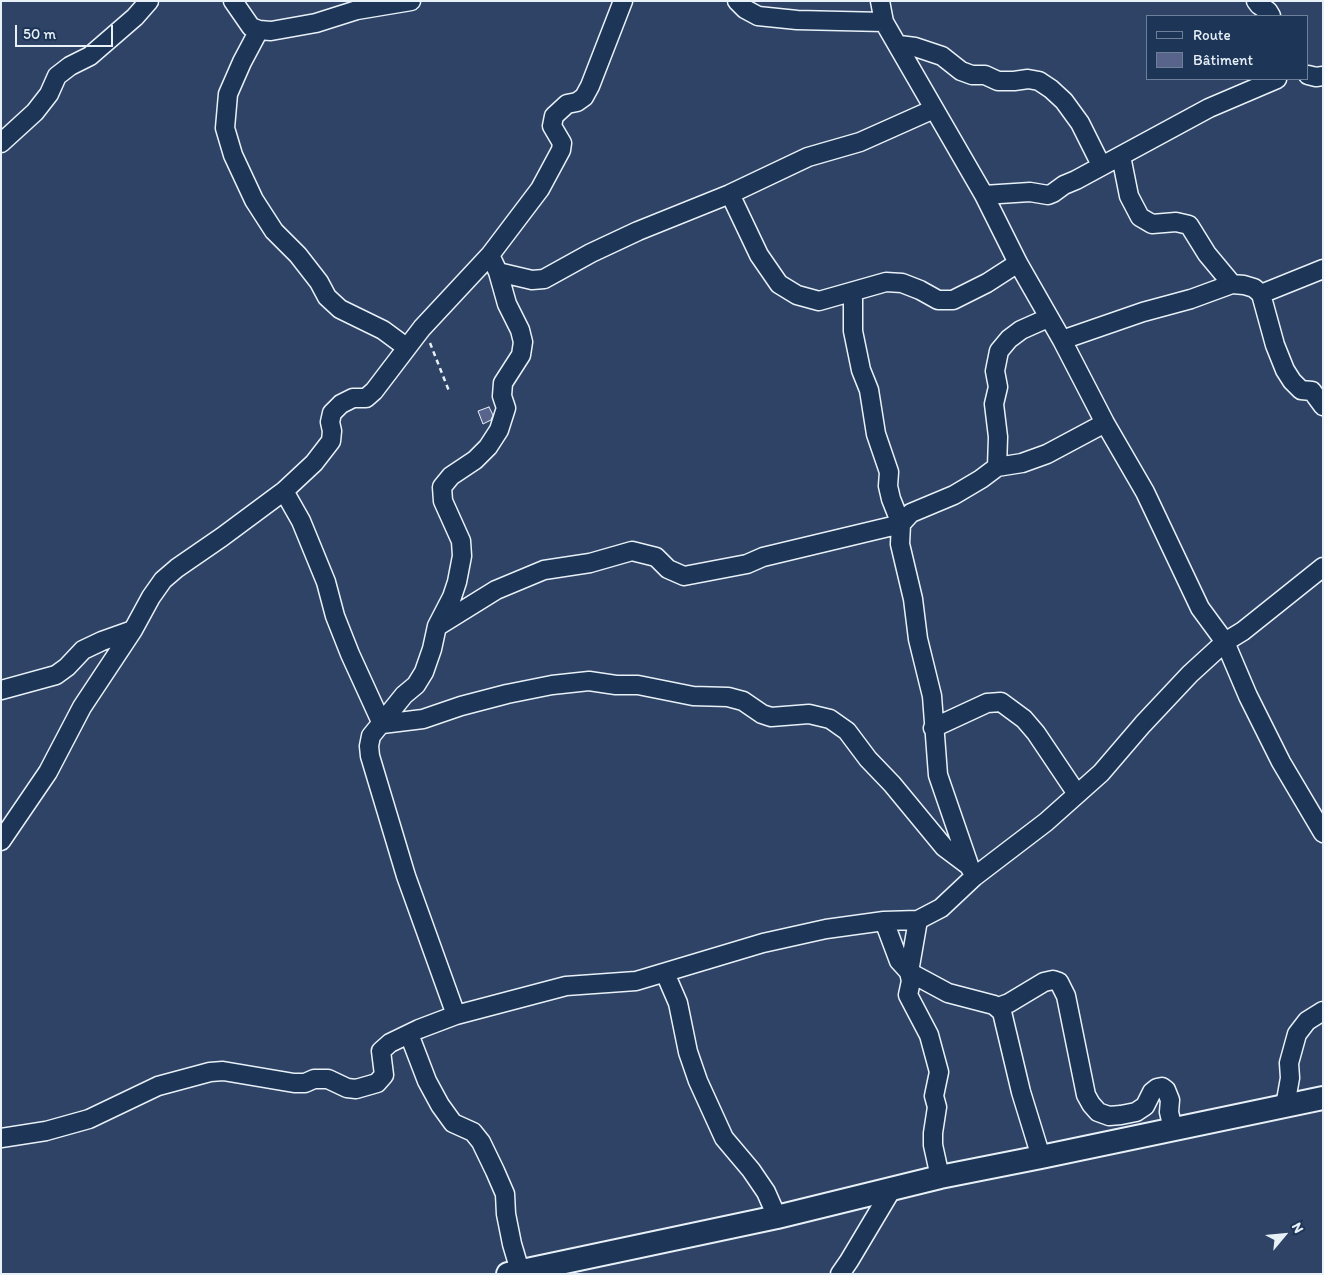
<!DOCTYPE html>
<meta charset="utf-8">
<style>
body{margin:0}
#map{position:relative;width:1324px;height:1275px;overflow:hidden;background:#2f4367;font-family:Itim,sans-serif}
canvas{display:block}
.frame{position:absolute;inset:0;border:2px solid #e8f1f8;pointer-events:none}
.legend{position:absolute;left:1146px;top:15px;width:162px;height:65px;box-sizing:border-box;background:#1d3557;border:1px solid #6e8097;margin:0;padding:6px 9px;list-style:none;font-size:15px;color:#e8f1f8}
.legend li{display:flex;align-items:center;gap:10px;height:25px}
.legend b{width:25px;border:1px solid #6e8097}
.north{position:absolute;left:1259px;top:1210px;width:50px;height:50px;-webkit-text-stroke:4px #1d3557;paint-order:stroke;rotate:62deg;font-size:14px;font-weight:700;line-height:20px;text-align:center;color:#e8f1f8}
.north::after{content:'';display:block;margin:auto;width:18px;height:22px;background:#e8f1f8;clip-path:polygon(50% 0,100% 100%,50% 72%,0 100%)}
.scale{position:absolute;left:15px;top:25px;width:98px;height:22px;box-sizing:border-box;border:2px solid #e8f1f8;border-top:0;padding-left:6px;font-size:15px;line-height:18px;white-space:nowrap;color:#e8f1f8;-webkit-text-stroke:4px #1d3557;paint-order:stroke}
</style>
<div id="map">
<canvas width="1324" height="1275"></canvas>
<div class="frame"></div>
<ul class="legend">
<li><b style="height:6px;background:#1d3557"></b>Route</li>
<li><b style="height:14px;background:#59648c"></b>Bâtiment</li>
</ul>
<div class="north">N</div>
<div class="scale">50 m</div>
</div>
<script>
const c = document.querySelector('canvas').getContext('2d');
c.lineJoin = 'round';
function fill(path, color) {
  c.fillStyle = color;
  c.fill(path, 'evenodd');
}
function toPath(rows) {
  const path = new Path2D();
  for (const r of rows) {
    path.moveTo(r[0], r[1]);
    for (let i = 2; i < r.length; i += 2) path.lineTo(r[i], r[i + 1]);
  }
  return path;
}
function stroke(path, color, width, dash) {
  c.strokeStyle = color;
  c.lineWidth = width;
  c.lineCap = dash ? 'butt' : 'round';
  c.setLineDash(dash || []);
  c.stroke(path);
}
const building = toPath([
 [489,407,493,415,491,420,483,424,478,411,489,407]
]);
const path = toPath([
 [430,343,449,391]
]);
const minor = toPath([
 [233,1,251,27,259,30,271,31,316,23,357,10,411,1],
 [737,1,745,9,758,16,797,20,884,22,984,195,1018,263,1062,340,1105,423,1145,492,1200,608,1225,642,1248,696,1281,762,1323,833],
 [880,1,884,22],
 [1256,1,1259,5,1268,11,1271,16],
 [259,30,242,62,228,94,225,128,233,155,254,200,274,231,298,255,319,282,327,297,340,309,383,330,406,347],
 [899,45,915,47,942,56,961,71,972,75,985,75,998,81,1014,81,1028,79,1039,81,1051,89,1064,101,1080,123,1101,165],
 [1308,75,1316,77,1323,76],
 [1,143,35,112,49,94,57,76,70,66,90,56,135,17,149,1],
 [1121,156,1129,196,1140,217,1152,224,1176,222,1189,225,1207,254,1232,284],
 [730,194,759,255,779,284,797,295,819,301,886,282,902,283,920,290,938,300,953,300,987,283,1018,263],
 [984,195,1030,192,1048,195,1053,193,1064,185,1076,180,1209,108,1277,79],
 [498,272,532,280,544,279,591,253,638,231,730,194,808,157,860,142,934,109],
 [1261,294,1323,269],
 [1062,340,1143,312,1191,299,1232,284,1244,285,1254,288,1261,294,1275,345,1285,370,1292,381,1301,390,1312,391,1323,406],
 [997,467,998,437,994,404,998,387,995,371,999,351,1009,339,1021,330,1048,318],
 [284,491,301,521,326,582,335,616,350,654,382,724,423,719,461,706,507,694,552,685,589,681,616,685,638,685,693,696,728,697,743,701,762,714,771,717,809,714,830,719,847,731,868,759,892,784,944,847,968,865],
 [438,626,496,590,544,570,590,563,632,551,656,557,668,569,684,576,747,564,763,557,901,524,891,499,888,486,889,472,876,434,869,390,861,370,853,331,853,292],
 [1,690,56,675,67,667,83,650,102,641,133,630],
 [933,728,987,703,1001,702,1024,719,1036,733,1077,794],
 [1,841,48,772,82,707,133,630,151,597,163,580,177,568,222,537,284,491,314,463,331,441,332,431,330,422,332,413,341,404,353,398,366,398,374,391,422,328,490,255,540,189,561,150,562,143,552,126,554,116,567,104,577,102,584,97,590,86,623,1],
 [970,868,938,775,932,696,918,639,913,599,900,544,901,524,911,513,954,495,981,479,997,467,1022,463,1047,454,1105,423],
 [918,920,909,972,911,981,908,995,929,1035,939,1072,934,1096,937,1107,933,1133,933,1145,940,1177],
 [884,921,899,961,909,972,948,993,994,1005,1002,1012,1021,1092,1041,1157],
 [665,973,678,1003,688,1052,698,1081,724,1138,751,1170,766,1192,777,1217],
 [998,1007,1009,1003,1044,982,1053,980,1059,982,1066,996,1086,1095,1091,1104,1098,1112,1109,1116,1121,1115,1136,1112,1145,1106,1152,1092,1157,1088,1162,1087,1166,1090,1170,1100,1169,1112,1173,1129],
 [456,1015,406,876,370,756,369,746,371,736,404,695,416,685,424,672,432,649,437,626,452,597,457,582,462,556,461,541,443,501,442,487,451,476,475,460,488,447,499,430,506,408,502,396,503,383,521,355,523,342,520,330,507,304,498,272,490,255],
 [409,1034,427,1081,440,1105,453,1123,473,1132,481,1142,495,1171,505,1194,506,1214,512,1244,520,1271],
 [1285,1106,1290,1078,1289,1063,1297,1034,1307,1021,1323,1011],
 [1,1138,46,1131,89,1119,158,1086,210,1072,223,1071,294,1083,305,1083,314,1079,328,1079,347,1088,356,1089,377,1083,384,1075,381,1051,390,1043,419,1029,456,1015,566,986,636,981,763,943,826,929,884,921,918,920,941,908,974,877,1046,822,1101,773,1143,724,1190,674,1225,642,1243,631,1323,567],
 [840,1274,849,1261,892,1189]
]);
const major = toPath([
 [508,1274,777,1217,940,1177,1041,1157,1323,1098]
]);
fill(building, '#59648c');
stroke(building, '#e8f1f8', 1);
stroke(minor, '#e8f1f8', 21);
stroke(major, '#e8f1f8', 26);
stroke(path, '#e8f1f8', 2.5, [5, 4]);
stroke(minor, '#1d3557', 18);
stroke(major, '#1d3557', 22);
</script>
